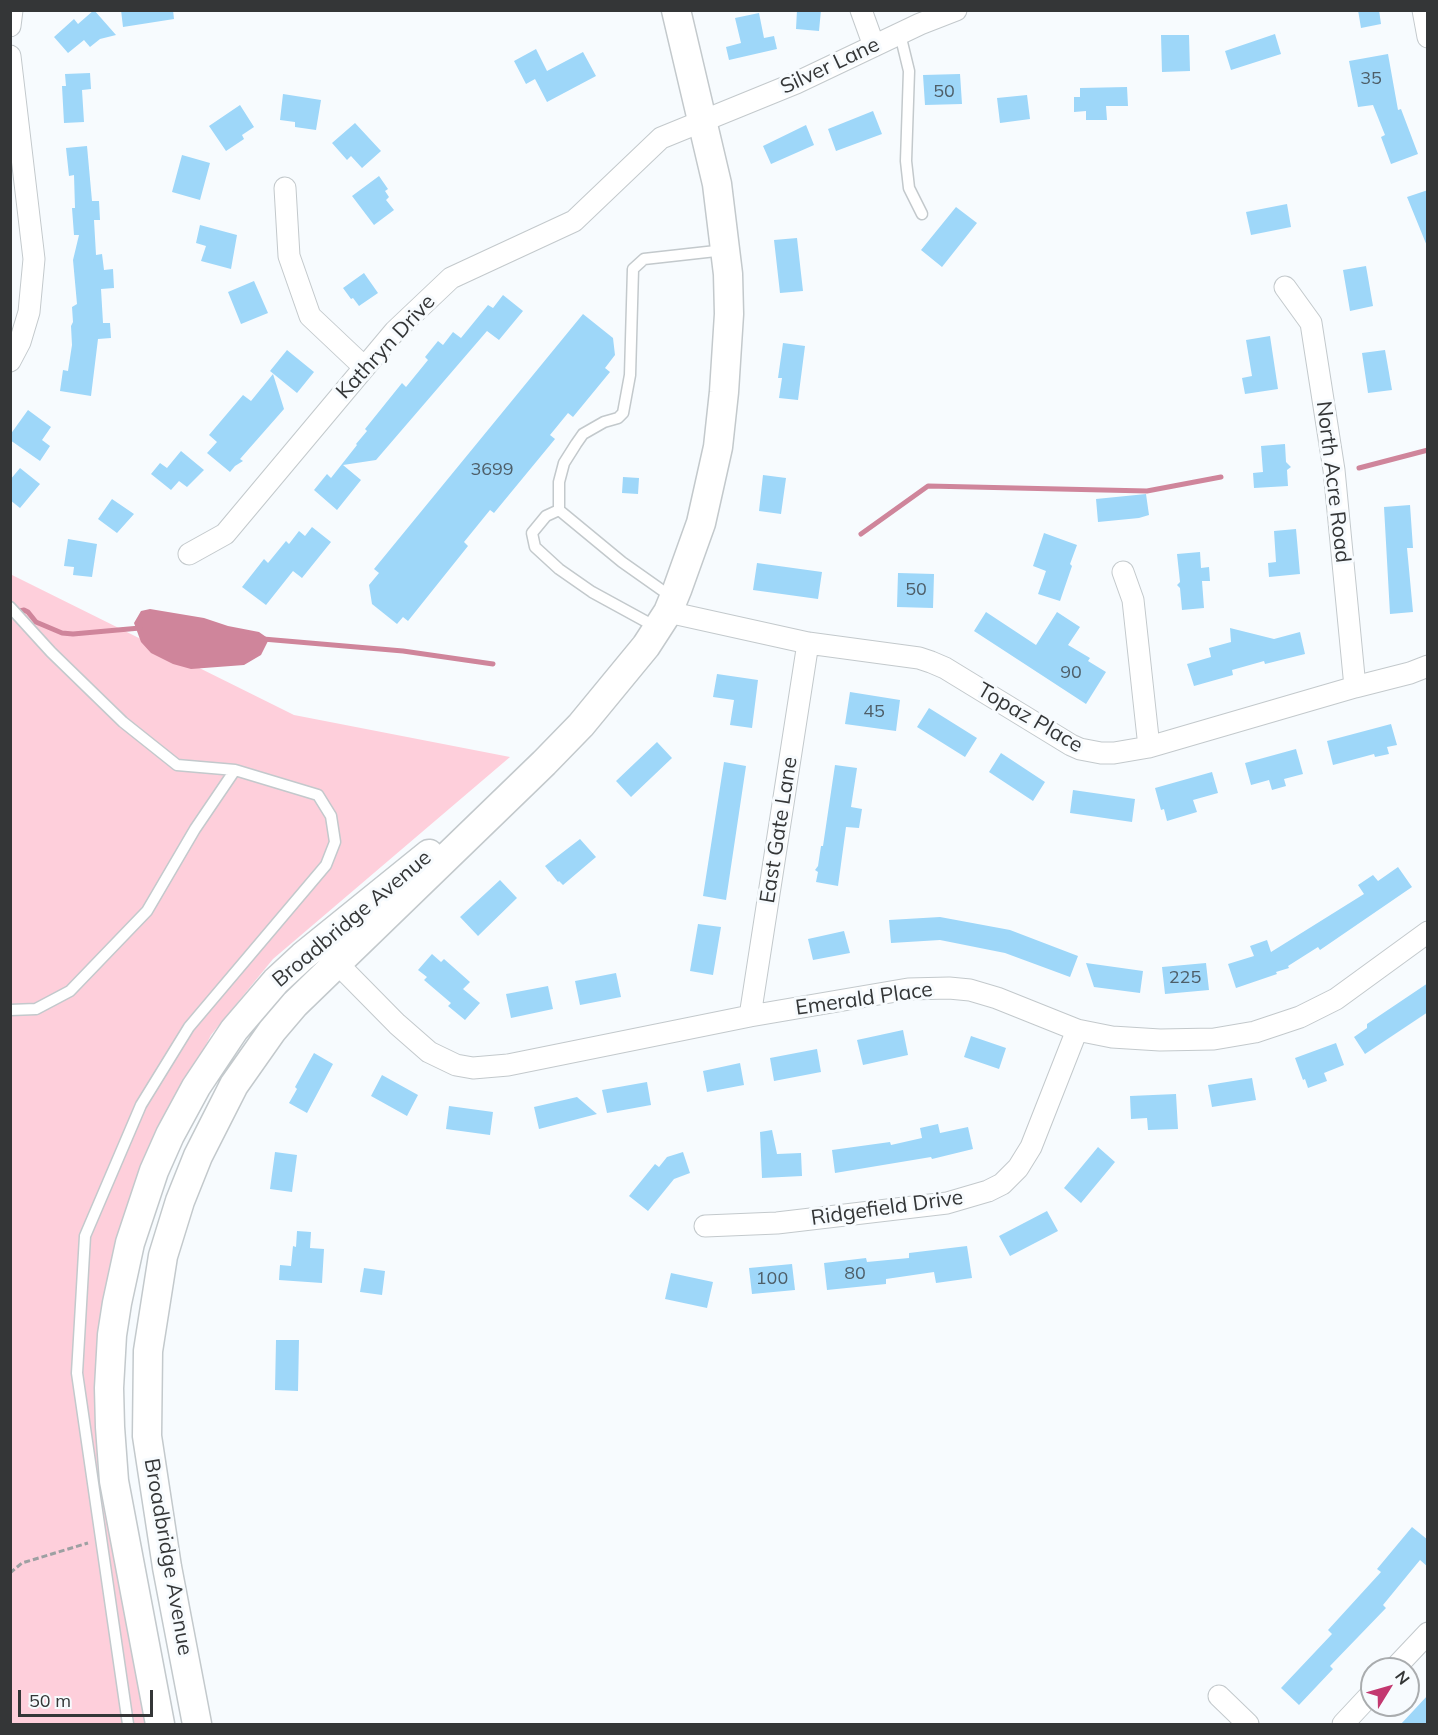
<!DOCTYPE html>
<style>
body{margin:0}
#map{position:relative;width:1438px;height:1735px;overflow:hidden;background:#f7fbfe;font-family:Mulish,sans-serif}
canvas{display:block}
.frame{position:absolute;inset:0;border:12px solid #343637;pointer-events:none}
.north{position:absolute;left:1360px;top:1657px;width:60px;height:60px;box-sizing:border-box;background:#f7fbfe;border:2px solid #a9acae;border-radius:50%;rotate:53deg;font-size:16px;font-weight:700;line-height:24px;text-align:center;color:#343637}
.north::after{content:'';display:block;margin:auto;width:21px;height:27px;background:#c33870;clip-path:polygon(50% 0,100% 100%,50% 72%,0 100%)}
.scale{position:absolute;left:18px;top:1690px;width:135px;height:27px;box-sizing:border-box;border:3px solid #343637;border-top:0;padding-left:8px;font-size:18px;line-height:21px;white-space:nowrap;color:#343637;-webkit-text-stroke:4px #f7fbfe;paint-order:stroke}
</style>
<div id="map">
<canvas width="1438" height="1735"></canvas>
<div class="frame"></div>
<div class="north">N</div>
<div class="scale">50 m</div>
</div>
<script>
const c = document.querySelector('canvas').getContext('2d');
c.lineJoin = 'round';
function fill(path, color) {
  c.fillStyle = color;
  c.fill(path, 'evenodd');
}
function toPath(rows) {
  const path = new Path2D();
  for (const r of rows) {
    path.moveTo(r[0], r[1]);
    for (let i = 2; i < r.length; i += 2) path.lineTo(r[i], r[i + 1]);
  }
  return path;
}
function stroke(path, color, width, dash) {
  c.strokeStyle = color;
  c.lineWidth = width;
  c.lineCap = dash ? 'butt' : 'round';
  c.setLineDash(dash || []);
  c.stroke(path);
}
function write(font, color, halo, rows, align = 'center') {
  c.font = font + ' Mulish,sans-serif';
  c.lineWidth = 6;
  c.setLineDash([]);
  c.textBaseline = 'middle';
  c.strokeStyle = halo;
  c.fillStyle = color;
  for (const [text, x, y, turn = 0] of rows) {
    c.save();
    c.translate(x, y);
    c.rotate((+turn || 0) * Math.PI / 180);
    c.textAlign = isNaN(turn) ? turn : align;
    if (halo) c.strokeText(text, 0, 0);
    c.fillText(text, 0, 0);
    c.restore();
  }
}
const green = toPath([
 [10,574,294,715,510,757,273,959,211,1035,145,1162,102,1316,98,1463,145,1724,11,1724]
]);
const water = toPath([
 [150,609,204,618,228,626,259,632,269,639,261,655,244,665,191,669,173,664,151,653,141,642,134,623,141,611]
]);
const stream = toPath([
 [1359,468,1428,450],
 [861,534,928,486,1147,491,1221,477],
 [16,612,24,610,28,612,36,622,62,633,73,634,140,628],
 [263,639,403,651,493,664]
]);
const building = toPath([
 [94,10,116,35,100,39,90,47,84,40,68,53,54,37,74,19,78,24],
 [121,10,173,10,174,19,123,27],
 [797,10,821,10,819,31,796,29],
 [1358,10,1379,10,1381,24,1361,28],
 [759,13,764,38,774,36,777,49,729,60,726,47,741,43,735,18],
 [1275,34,1281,54,1231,70,1225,51],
 [1161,35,1189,35,1190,71,1162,72],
 [536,49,547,71,583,52,596,76,547,102,535,79,526,84,514,61],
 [1388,54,1398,110,1401,109,1418,154,1391,164,1381,137,1385,135,1373,105,1358,107,1349,61],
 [90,73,91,89,82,90,84,122,64,123,62,86,66,86,65,74],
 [960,74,962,104,925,105,923,75],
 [1127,87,1128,106,1106,106,1107,120,1086,120,1086,111,1074,112,1074,97,1080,97,1080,88],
 [283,94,321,100,316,130,295,127,295,122,280,120],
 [1027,95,1030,119,1000,123,997,98],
 [240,105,254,127,242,135,244,139,226,151,209,126],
 [873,111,882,134,836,151,828,129],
 [355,123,381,151,362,168,351,156,347,160,332,143],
 [806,125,814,145,771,164,763,146],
 [87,146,92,201,99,201,100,220,94,220,96,255,102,254,104,270,113,269,114,288,101,289,103,323,110,323,111,338,98,339,91,396,60,391,63,370,68,371,72,345,71,326,73,322,72,307,77,304,73,260,79,235,74,235,72,208,75,208,74,175,69,176,66,148],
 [182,155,210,163,200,200,172,192],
 [379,176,388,189,385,191,389,197,386,200,394,210,374,225,352,196],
 [1428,190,1428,246,1427,246,1407,197],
 [1287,204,1291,227,1251,235,1246,212],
 [956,207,977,223,942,267,921,250],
 [200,225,237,235,231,269,201,261,206,246,196,243],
 [797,238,803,291,780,293,774,240],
 [1366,266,1373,306,1350,311,1343,270],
 [364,273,378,293,359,306,353,298,351,299,343,288],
 [254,281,268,313,241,324,228,292],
 [503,295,523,311,499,340,487,331,376,460,343,465,361,480,337,510,314,490,327,474,331,478,357,445,356,444,367,431,365,429,402,383,406,387,428,360,425,357,438,341,443,345,453,332,461,338,488,305,493,308],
 [583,314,613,338,615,355,605,368,610,372,573,417,568,413,550,435,555,439,494,513,490,510,464,542,468,546,408,621,403,617,397,624,372,604,369,585,379,573,374,569],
 [1270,336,1278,389,1245,394,1242,378,1252,376,1246,340],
 [783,343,805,346,798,400,779,398,782,378,778,378],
 [287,350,314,372,297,393,270,371],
 [1385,350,1392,390,1368,393,1362,353],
 [273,374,284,409,240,459,243,461,235,466,230,472,207,453,217,442,209,435,243,395,251,401],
 [28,410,51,427,42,440,50,446,40,461,10,440,10,435],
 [1285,444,1286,462,1291,467,1287,470,1288,486,1254,488,1253,473,1263,472,1261,446],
 [181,451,204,470,187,487,179,481,171,490,151,474,160,463,167,468],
 [20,468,40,484,20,508,10,500,10,480],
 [763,475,786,478,781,514,759,511],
 [623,477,639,478,638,494,622,493],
 [1146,494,1149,515,1139,518,1098,522,1096,499],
 [112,499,134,514,117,533,98,519],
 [1410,505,1413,548,1407,548,1413,612,1390,614,1384,507],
 [312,527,331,542,302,578,293,571,266,605,242,587,264,559,268,563,286,541,289,544,299,531,305,536],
 [1296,529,1300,574,1269,577,1268,563,1276,562,1274,531],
 [1044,533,1077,545,1070,564,1072,566,1060,601,1038,594,1046,571,1033,566],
 [68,539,97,544,92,577,73,575,74,567,64,566],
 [1200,552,1201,568,1209,567,1210,581,1202,581,1204,608,1182,610,1180,588,1177,585,1180,582,1177,554],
 [757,563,822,572,818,599,753,590],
 [898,573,934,574,933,608,897,607],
 [986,612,1036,645,1057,612,1080,627,1068,645,1090,658,1088,661,1106,672,1086,704,974,631],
 [1230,628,1274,639,1300,632,1305,654,1265,664,1264,661,1232,670,1233,675,1194,686,1187,664,1211,657,1209,648,1231,642],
 [717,674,758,680,752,728,730,725,734,700,713,697],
 [850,692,900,700,896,731,845,724],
 [929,708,977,738,965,757,917,727],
 [1391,724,1397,745,1387,747,1389,754,1375,757,1374,754,1333,765,1327,741],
 [657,742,672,758,631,797,616,781],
 [1296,749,1303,774,1284,779,1286,786,1272,790,1269,780,1251,785,1245,763],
 [1001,753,1045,782,1033,801,989,772],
 [724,762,746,766,726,900,703,896],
 [835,765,857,768,851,807,862,809,859,828,846,827,838,886,816,882,818,872,815,870,818,866,821,846,823,846],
 [1212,772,1218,793,1193,800,1197,812,1167,821,1164,809,1161,810,1155,788],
 [1073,790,1135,799,1132,822,1070,813],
 [580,839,596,857,563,885,559,881,558,882,545,866],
 [1398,867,1412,887,1320,950,1318,947,1288,966,1289,968,1276,972,1277,974,1236,988,1228,964,1254,956,1250,946,1267,940,1271,952,1364,894,1358,885,1373,875,1378,881],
 [500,880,517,898,478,936,460,917],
 [940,917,1010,930,1078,956,1070,977,1005,953,940,940,891,943,889,920],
 [698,924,721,927,713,975,690,971],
 [844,931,850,953,813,960,808,939],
 [432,954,441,962,444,959,470,982,463,989,480,1003,465,1020,448,1006,451,1003,424,980,427,977,418,970],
 [1086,963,1143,971,1140,993,1094,987],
 [1206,963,1209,990,1165,994,1162,967],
 [616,973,621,997,580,1005,575,981],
 [1428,983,1428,1012,1365,1054,1354,1037,1367,1028,1367,1024],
 [548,986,553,1009,511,1018,506,994],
 [903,1030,908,1055,863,1065,857,1040],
 [971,1036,1006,1048,999,1069,964,1057],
 [1336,1043,1344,1065,1324,1073,1327,1081,1308,1088,1305,1079,1303,1080,1295,1058],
 [817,1049,821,1072,774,1081,770,1058],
 [314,1053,333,1064,307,1113,289,1103,297,1089,295,1087],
 [740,1063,744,1085,707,1092,703,1071],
 [382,1075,418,1095,407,1116,371,1096],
 [1252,1078,1256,1100,1212,1107,1208,1085],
 [647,1082,651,1105,607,1113,602,1090],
 [1176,1094,1178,1129,1148,1130,1147,1118,1131,1119,1130,1096],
 [577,1097,597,1114,539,1129,534,1107],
 [449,1106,493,1112,490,1135,446,1129],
 [938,1124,940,1133,968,1127,973,1149,932,1159,931,1157,835,1173,832,1150,890,1142,891,1145,922,1138,920,1128],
 [772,1130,777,1154,801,1153,802,1176,762,1178,760,1132],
 [1098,1147,1115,1162,1081,1203,1064,1188],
 [275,1152,297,1155,292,1192,270,1189],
 [683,1152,690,1173,674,1179,648,1211,629,1196,655,1164,659,1167,667,1157],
 [1047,1211,1058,1231,1010,1256,999,1236],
 [297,1231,311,1232,310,1248,324,1249,322,1283,279,1280,280,1265,291,1266,293,1246,296,1247],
 [967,1246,972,1278,936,1283,934,1272,886,1279,886,1284,827,1290,824,1263,866,1258,867,1262,909,1258,909,1253],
 [792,1264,795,1290,752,1294,749,1268],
 [364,1268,385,1271,382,1295,360,1292],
 [671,1273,713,1282,707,1308,665,1299],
 [276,1340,299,1340,298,1391,275,1390],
 [1412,1527,1428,1540,1428,1567,1420,1560,1383,1605,1386,1608,1330,1666,1333,1669,1299,1705,1281,1688,1332,1634,1328,1630,1381,1572,1377,1569],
 [1428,1695,1428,1725,1400,1725]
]);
const path = toPath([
 [10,1573,22,1563,88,1543]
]);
const service = toPath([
 [900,34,909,71,906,161,909,188,922,214],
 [559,510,559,482,564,463,576,444,583,434,604,422,618,418,623,413,630,375,633,269,644,259,725,250],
 [10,607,51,652,123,722,177,765,235,770,318,795,331,816,335,842,326,865,189,1027,141,1105,85,1236,77,1373,128,1724],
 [656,627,592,592,559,569,535,547,532,533,546,516,559,510,622,562,673,598],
 [10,1010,36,1009,70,991,147,911,195,829,235,770]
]);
const minor = toPath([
 [861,10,874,46],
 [1423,10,1428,37],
 [10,26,12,10],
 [10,56,34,259,29,312,20,342,10,361],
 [285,188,289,256,310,316,364,367],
 [1285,287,1311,323,1334,470,1355,687],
 [189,554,225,534,395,331,451,278,574,221,661,138,796,83,920,24,956,10],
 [1123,572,1133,600,1149,747],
 [668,612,808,643,919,658,931,662,945,668,1071,745,1080,749,1101,753,1114,753,1149,747,1355,687,1410,673,1428,666],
 [328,954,397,1024,429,1052,456,1065,473,1068,508,1065,750,1016,908,989,949,988,970,990,997,998,1077,1030,1112,1037,1160,1040,1214,1039,1255,1032,1300,1017,1336,999,1428,932],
 [750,1016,808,643],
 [705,1226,777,1223,947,1203,988,1191,1002,1184,1018,1168,1031,1147,1077,1030],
 [1394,1669,1428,1633],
 [1219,1696,1248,1724],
 [1343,1724,1372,1693]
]);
const secondary = toPath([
 [160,1724,114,1481,110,1427,109,1388,112,1335,117,1303,130,1243,154,1171,170,1135,196,1087,234,1030,276,981,303,956,429,854],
 [197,1724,167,1567,147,1436,148,1351,163,1256,180,1201,198,1156,234,1085,272,1031,295,1004,544,763,581,725,646,646,668,612,677,590,701,523,718,447,724,392,729,314,728,274,717,184,676,10]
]);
const numberNames = [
 ["35",1371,79],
 ["50",944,92],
 ["3699",492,470],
 ["50",916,590],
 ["90",1071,673],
 ["45",874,712],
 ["225",1185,978],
 ["80",855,1274],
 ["100",772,1279]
];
const streetNames = [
 ["Silver Lane",830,66,-25],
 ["Kathryn Drive",386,347,-47],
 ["North Acre Road",1333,482,83],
 ["Topaz Place",1030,718,30],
 ["East Gate Lane",779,830,-81],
 ["Broadbridge Avenue",352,919,-40],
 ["Emerald Place",864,999,-8],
 ["Ridgefield Drive",887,1208,-8],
 ["Broadbridge Avenue",168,1557,80]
];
fill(green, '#fecfdb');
fill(water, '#cf859b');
stroke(stream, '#cf859b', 5);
fill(building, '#9ed7f9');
stroke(service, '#c3c9cc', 13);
stroke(minor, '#c3c9cc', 23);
stroke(secondary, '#c3c9cc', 31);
stroke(path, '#9da0a2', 3, [6, 3]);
stroke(service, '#fff', 10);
stroke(minor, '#fff', 21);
stroke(secondary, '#fff', 28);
write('18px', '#4e5e68', null, numberNames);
write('21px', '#343637', '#f7fbfe', streetNames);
</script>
